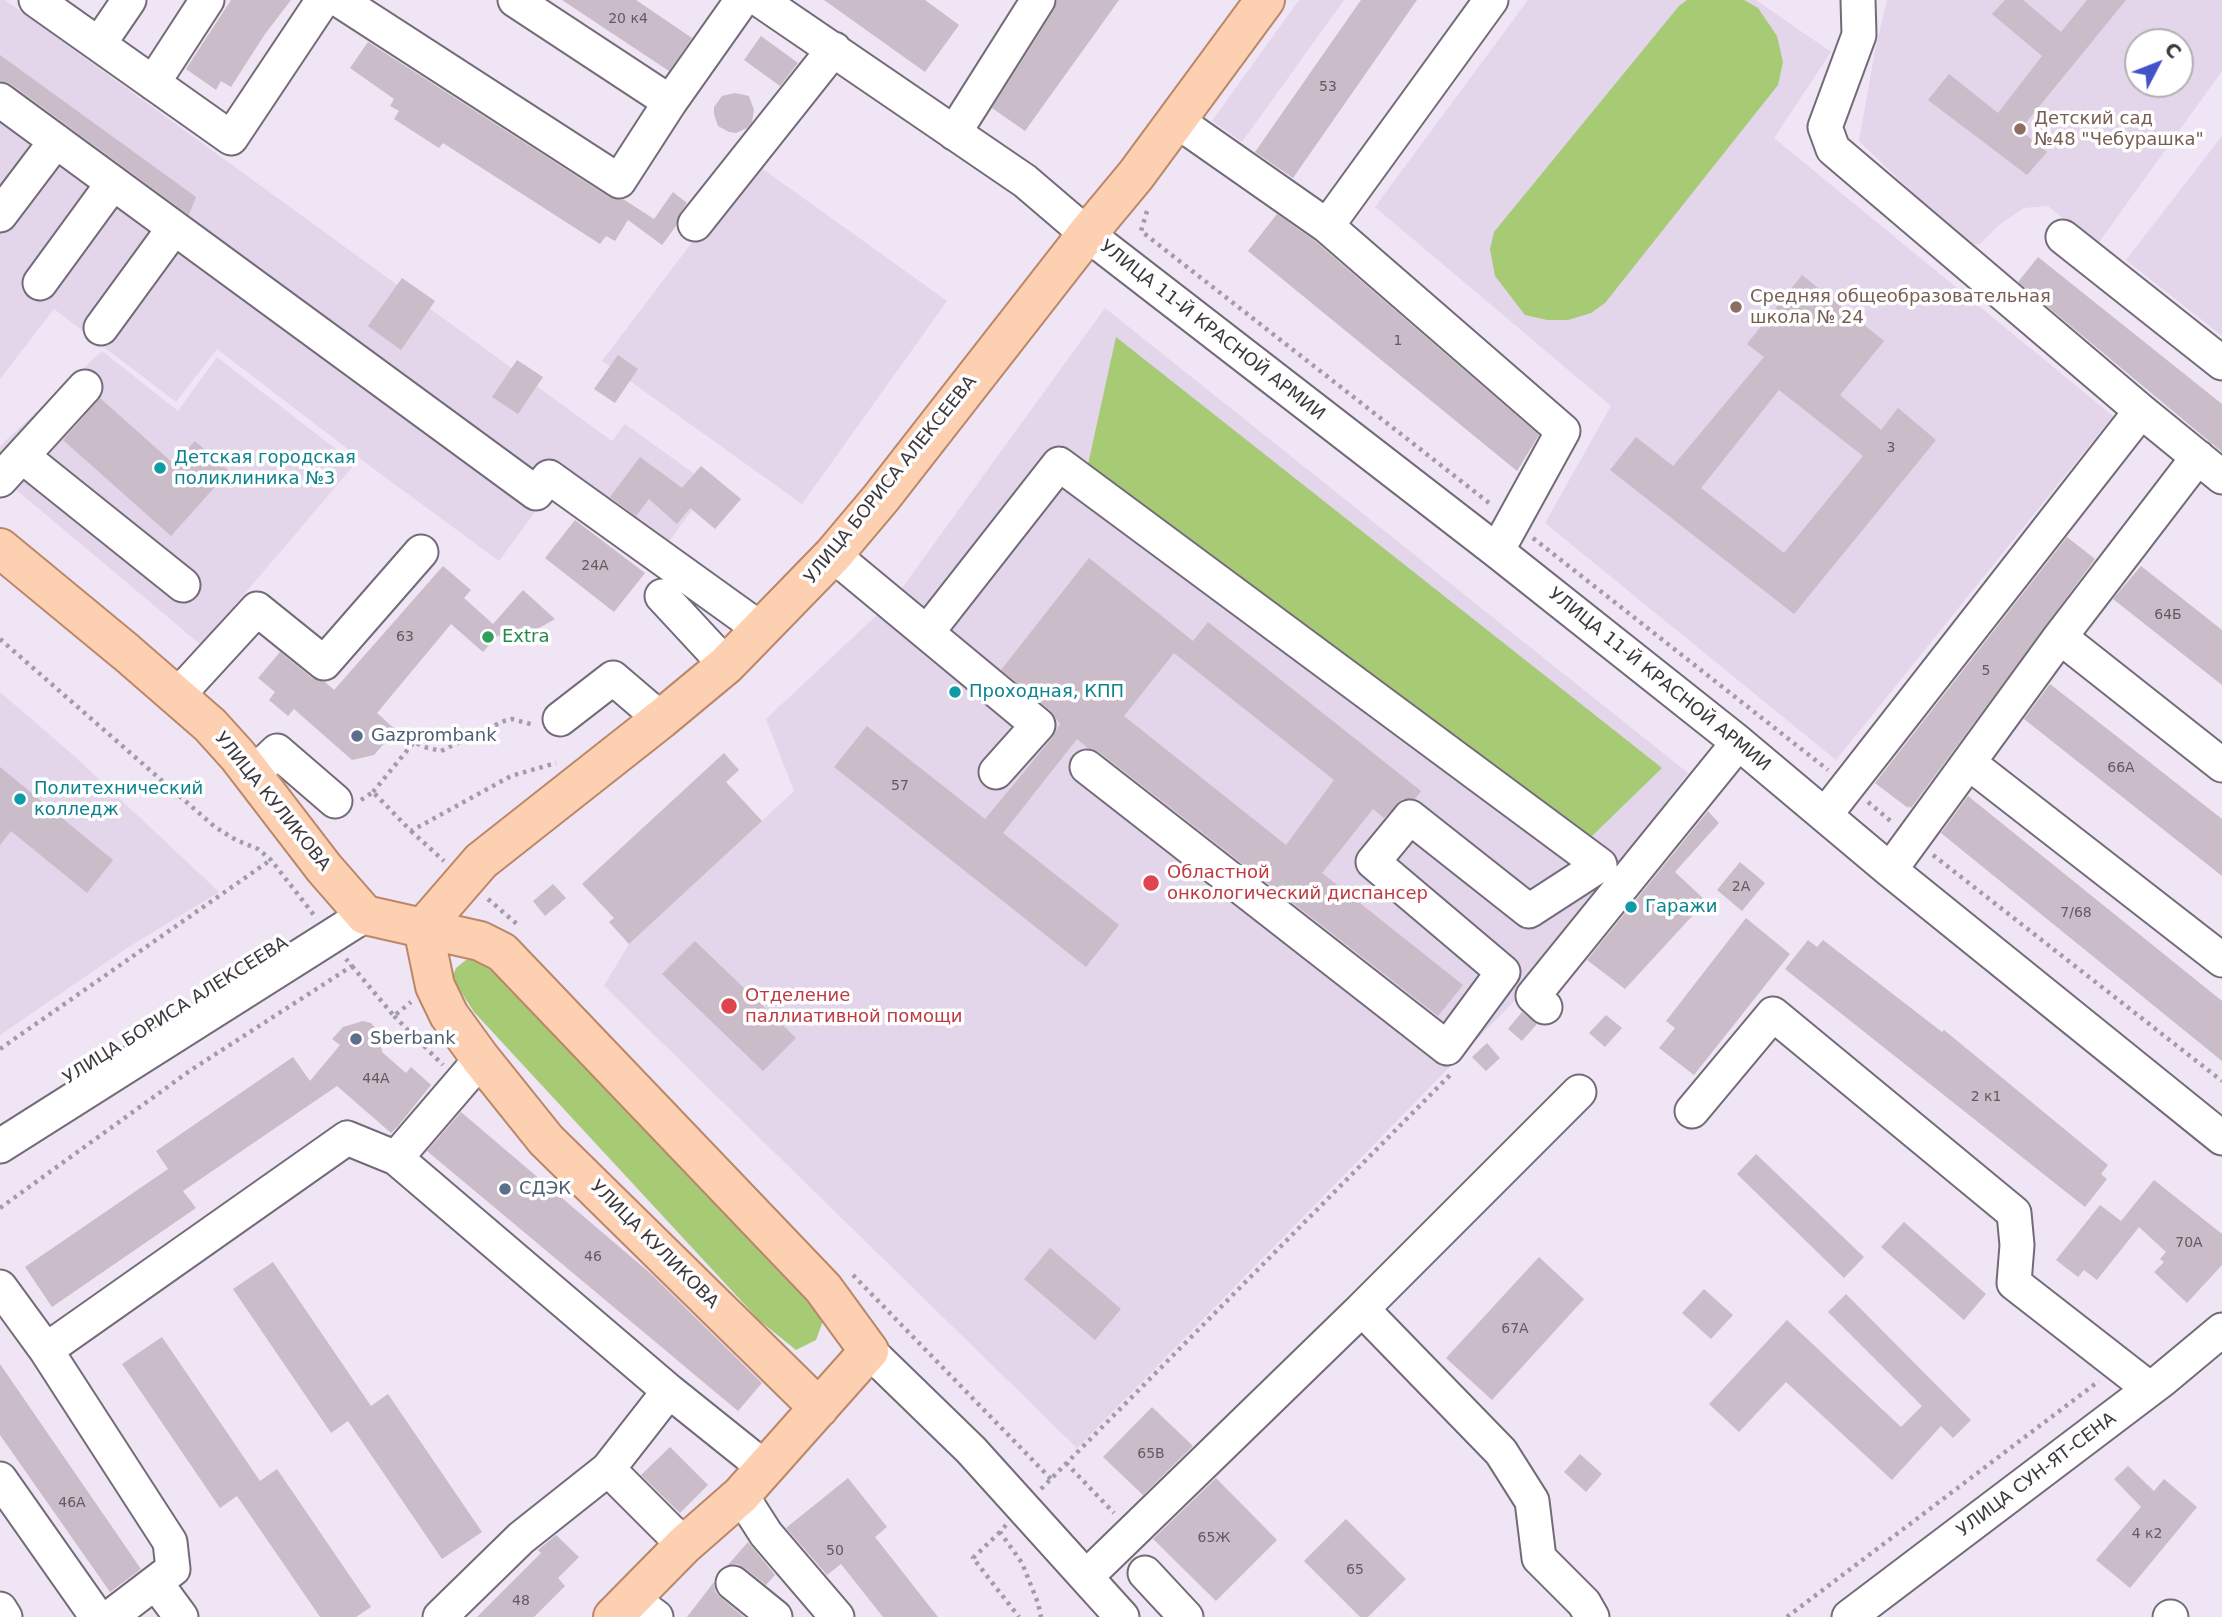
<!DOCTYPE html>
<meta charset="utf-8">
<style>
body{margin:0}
#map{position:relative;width:2222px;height:1617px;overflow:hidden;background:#efe5f4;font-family:"DejaVu Sans",sans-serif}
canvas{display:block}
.north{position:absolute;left:2124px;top:28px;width:70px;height:70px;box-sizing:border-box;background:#fff;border:2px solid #b1b0b2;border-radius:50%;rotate:48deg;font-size:19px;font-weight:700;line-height:28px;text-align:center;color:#3d393f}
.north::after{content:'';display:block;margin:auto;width:24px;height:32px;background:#4452c7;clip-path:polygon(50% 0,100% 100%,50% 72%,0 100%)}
</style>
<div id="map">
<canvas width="2222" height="1617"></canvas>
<div class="north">С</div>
</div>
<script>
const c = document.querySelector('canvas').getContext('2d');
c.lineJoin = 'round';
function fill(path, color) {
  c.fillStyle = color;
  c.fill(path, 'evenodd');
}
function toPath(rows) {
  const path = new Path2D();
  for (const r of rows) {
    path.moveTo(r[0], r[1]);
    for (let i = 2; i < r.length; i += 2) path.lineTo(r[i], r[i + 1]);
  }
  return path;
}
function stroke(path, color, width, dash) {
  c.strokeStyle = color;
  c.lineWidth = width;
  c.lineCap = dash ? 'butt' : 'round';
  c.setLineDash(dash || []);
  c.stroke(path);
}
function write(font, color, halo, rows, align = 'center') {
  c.font = font + ' "DejaVu Sans",sans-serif';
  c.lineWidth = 7;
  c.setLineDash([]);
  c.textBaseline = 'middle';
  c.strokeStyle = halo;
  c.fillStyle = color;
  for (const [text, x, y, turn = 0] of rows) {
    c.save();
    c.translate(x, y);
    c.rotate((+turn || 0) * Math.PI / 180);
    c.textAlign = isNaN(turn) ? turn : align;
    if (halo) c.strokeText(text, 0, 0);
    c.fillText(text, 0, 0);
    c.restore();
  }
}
const built = toPath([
 [0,0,5,0,612,441,625,424,710,485,652,565,550,491,499,561,374,469,217,349,176,402,54,309,0,379],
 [1299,0,1344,0,1242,142,1212,121],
 [1528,0,1756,0,1831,52,1774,138,2113,416,1836,760,1545,523,1611,406,1375,207],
 [1887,0,2222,0,2222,71,2097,245,2048,206,2024,208,2000,224,1980,244,1967,245,1859,141,1875,51],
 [2138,42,2180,42,2180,84,2138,84],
 [2222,136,2222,336,2126,260],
 [753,162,947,301,802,504,602,361],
 [1105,308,1688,773,1521,994,1077,1448,604,986,629,944,794,791,766,719,894,599],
 [102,351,178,411,217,357,355,464,201,645,0,476,0,446],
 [0,692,73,755,219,892,127,948,0,1035]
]);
const green = toPath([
 [1687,0,1744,0,1758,8,1777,36,1783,62,1778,85,1605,303,1591,313,1568,320,1547,320,1525,315,1495,276,1490,249,1494,232,1679,6],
 [1116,337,1662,768,1591,837,1087,469],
 [466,960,484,960,796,1283,823,1321,816,1340,796,1350,759,1320,474,1012,452,978,456,968]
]);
const building = toPath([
 [231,0,291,0,265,34,231,87,221,81,216,90,186,69],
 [562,0,636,0,692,38,669,71],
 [824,0,925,0,959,25,925,72],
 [1057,0,1119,0,1025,131,992,108,1054,10],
 [1361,0,1417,0,1293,178,1255,152],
 [2005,0,2023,0,2061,32,2087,0,2126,0,2020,130,2047,152,2027,175,1928,100,1949,74,1998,113,2042,56,1992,14],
 [761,36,798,63,780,86,744,60],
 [368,42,609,197,623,199,654,219,673,192,687,203,680,213,676,226,662,245,628,220,615,241,606,236,600,244,443,143,439,148,394,119,399,111,390,106,394,99,350,68],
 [0,55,196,197,189,215,11,84,0,81],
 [735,93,749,96,754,110,752,122,747,128,736,133,729,132,718,126,714,114,714,107,722,96],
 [1277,214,1315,241,1539,435,1517,471,1248,251],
 [2038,257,2222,404,2222,452,2018,282],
 [1802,275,1884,341,1840,395,1881,430,1898,408,1936,440,1794,614,1610,470,1636,437,1673,466,1764,357,1747,344],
 [1779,390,1863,456,1784,553,1701,488],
 [402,278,435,301,401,350,368,326],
 [618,355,638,369,615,403,594,389],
 [517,360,543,377,518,414,492,397],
 [100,398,174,464,195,441,229,471,171,536,63,440],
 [640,457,682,488,701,466,741,499,715,529,690,508,677,524,649,499,636,516,610,497],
 [575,520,645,573,614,612,545,558],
 [2067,537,2095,559,1911,808,1909,806,1908,808,1875,783],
 [1089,558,1193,641,1208,622,1421,791,1415,799,1403,799,1384,818,1373,809,1322,873,1463,985,1438,1016,1099,752,1088,748,1077,739,1003,833,1119,925,1086,967,834,767,867,726,985,819,1052,738,1060,724,1050,710,1001,670],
 [1174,653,1334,780,1286,845,1124,716],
 [443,566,471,590,464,598,493,624,523,590,555,619,509,645,498,635,483,652,451,624,377,713,396,730,374,755,352,760,294,709,288,716,269,700,275,692,258,678,280,652,312,678,325,682,334,690],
 [2141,566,2222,630,2222,685,2113,599],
 [2050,684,2222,819,2222,876,2024,719],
 [724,753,739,770,726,782,762,821,629,944,609,922,614,918,582,884],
 [0,767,113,860,87,893,11,831,0,845],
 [1968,796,2222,1001,2222,1061,1941,833],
 [1708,811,1719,823,1675,872,1706,901,1625,989,1587,960],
 [1740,862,1765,883,1742,911,1717,890],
 [553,884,566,898,545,916,533,901],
 [1746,918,1790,954,1694,1075,1659,1048,1675,1028,1666,1021],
 [1808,940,1817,947,1823,940,1942,1032,1944,1030,2108,1165,2101,1174,2107,1179,2085,1207,1785,969],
 [695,941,796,1038,763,1071,662,974],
 [1522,1012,1537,1024,1522,1041,1508,1029],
 [1606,1015,1622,1028,1605,1047,1589,1033],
 [363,1021,371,1023,376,1029,380,1037,382,1052,406,1073,411,1067,431,1085,398,1126,391,1133,337,1086,183,1191,196,1208,52,1307,25,1267,168,1169,156,1151,293,1057,310,1081,340,1045,332,1039,343,1027],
 [1487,1043,1500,1058,1486,1071,1472,1057],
 [461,1112,650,1273,762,1383,738,1411,427,1151],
 [1756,1154,1864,1257,1844,1278,1737,1174],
 [2154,1180,2222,1234,2222,1265,2187,1303,2154,1272,2164,1262,2160,1259,2166,1252,2139,1227,2097,1280,2084,1270,2078,1277,2056,1260,2100,1205,2121,1221],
 [1904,1222,1986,1294,1964,1320,1881,1247],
 [1050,1248,1121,1309,1095,1340,1024,1279],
 [1539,1257,1584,1299,1492,1400,1446,1358],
 [273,1262,371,1406,388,1394,482,1532,442,1559,348,1421,331,1433,233,1289],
 [1704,1289,1733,1315,1711,1339,1682,1313],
 [1846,1294,1971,1420,1953,1438,1941,1426,1892,1480,1786,1382,1739,1432,1709,1404,1787,1320,1901,1427,1922,1406,1828,1312],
 [162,1337,260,1481,277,1469,371,1607,356,1617,320,1617,237,1496,220,1508,122,1364],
 [0,1364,141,1569,110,1592,0,1435],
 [1152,1407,1193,1446,1143,1495,1103,1457],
 [670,1447,708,1485,680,1513,641,1475],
 [1580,1454,1602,1474,1586,1492,1564,1472],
 [2128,1466,2154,1491,2164,1479,2197,1507,2130,1588,2096,1560,2141,1507,2114,1479],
 [848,1478,887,1527,875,1537,938,1617,883,1617,841,1564,827,1575,786,1528],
 [1216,1478,1277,1540,1216,1601,1153,1539],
 [1346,1519,1406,1579,1368,1617,1360,1617,1304,1561],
 [556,1535,579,1557,558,1578,565,1586,534,1617,477,1617,541,1553,538,1550],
 [748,1542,775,1575,766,1585,745,1568,737,1564,728,1565],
 [714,1582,715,1591,720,1597,744,1617,687,1617]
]);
const path = toPath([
 [1147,211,1141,231,1493,506],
 [1533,538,1828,770],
 [0,639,215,827,236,840,258,849,271,860,314,915],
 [401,731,414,742],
 [373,792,414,742,424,747,441,751,504,721,512,719,534,725],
 [361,800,373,792,411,831,511,776,556,763],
 [1868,802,1893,823],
 [411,831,444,861],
 [1933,855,2222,1081],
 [488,899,518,925],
 [352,966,394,1016,411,1002],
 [394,1016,443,1065],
 [0,1049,272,859],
 [0,1208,191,1070,352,966,346,959],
 [853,1275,1051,1479],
 [1066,1463,1114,1513],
 [1041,1489,1451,1074],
 [1006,1525,1000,1532,1022,1563,1038,1603,1041,1617],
 [1000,1532,973,1558,1019,1617],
 [1787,1617,2099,1381]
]);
const minor = toPath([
 [36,0,231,138,323,0],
 [339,0,619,181,670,102],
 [515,0,670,102,742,0],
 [760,0,1025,181,1087,234,1497,551,1734,739,1890,870,2222,1138],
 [1858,0,1859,35,1825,127,1833,149,2141,411,2222,477],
 [99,44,129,0],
 [153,83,207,0],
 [0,100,536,493,549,477,762,630],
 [1177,121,1327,226,1563,431,1497,551],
 [954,133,1038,0],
 [0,215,56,141],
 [695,224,834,49],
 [1327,226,1491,0],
 [2063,237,2222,363],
 [40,283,113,183],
 [101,328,174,228],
 [22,456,183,585],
 [0,480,85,387],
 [833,555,1038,725,996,772],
 [662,596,726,665],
 [928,631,1059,464,1600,865,1529,911,1410,817,1373,862,1503,972,1447,1048,1087,767],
 [2060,637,2222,765],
 [177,696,257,609,324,663,421,552],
 [560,719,613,678,661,719],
 [1969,763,2222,960],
 [252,775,277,751,335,801],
 [1825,815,2141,411],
 [1890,870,2060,637,2198,457],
 [1545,1007,1533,996,1738,743],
 [1692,1111,1773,1014,2014,1213,2017,1245,2014,1283,2150,1389],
 [0,1146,365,915],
 [396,1158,481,1059],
 [0,1287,46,1350,170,1542,173,1569,110,1617],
 [1362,1309,1579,1092],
 [46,1350,347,1138,396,1158,669,1391,608,1469,521,1538,440,1617],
 [869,1351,971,1450,1122,1617],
 [669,1391,765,1468],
 [608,1469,684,1545],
 [0,1479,97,1617],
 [741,1495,766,1534,837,1617],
 [1145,1573,1186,1617],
 [1086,1577,1362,1309,1501,1452,1532,1501,1539,1558,1584,1603,1592,1617],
 [156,1583,181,1617],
 [733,1583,775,1617],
 [631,1599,656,1617],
 [0,1609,5,1617],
 [1849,1617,2162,1380,2222,1330],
 [2170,1617,2171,1617]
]);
const major = toPath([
 [0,548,126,652,210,725,238,756,324,868,365,915,480,941,502,952,823,1288,869,1351,741,1495,684,1545,613,1617],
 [423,928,481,861,661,719,726,665,833,555,881,498,1087,234,1136,175,1265,0],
 [423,928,435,986,449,1015,481,1059,546,1140,819,1408]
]);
const markers = [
 [2020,129,7,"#8d6e63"],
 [1736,307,7,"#8d6e63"],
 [160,468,7,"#0f9aa8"],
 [488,637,7,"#2e9e5b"],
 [955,692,7,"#0f9aa8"],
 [357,736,7,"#5c6f8a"],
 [20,799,7,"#0f9aa8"],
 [1151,883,9,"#e0444e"],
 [1631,907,7,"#0f9aa8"],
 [729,1006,9,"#e0444e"],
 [356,1039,7,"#5c6f8a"],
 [505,1189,7,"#5c6f8a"]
];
const numberNames = [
 ["20 к4",628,19],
 ["53",1328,87],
 ["1",1398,341],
 ["3",1891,448],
 ["24А",595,566],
 ["64Б",2168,615],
 ["63",405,637],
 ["5",1986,671],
 ["66А",2121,768],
 ["57",900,786],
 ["2А",1741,887],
 ["7/68",2076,913],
 ["44А",376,1079],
 ["2 к1",1986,1097],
 ["70А",2189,1243],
 ["46",593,1257],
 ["67А",1515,1329],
 ["65В",1151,1454],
 ["46А",72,1503],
 ["4 к2",2147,1534],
 ["65Ж",1214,1538],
 ["50",835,1551],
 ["65",1355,1570],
 ["48",521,1601]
];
const educationNames = [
 ["Детский сад",2034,119],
 ["№48 \"Чебурашка\"",2034,140],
 ["Средняя общеобразовательная",1750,297],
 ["школа № 24",1750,318]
];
const streetNames = [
 ["УЛИЦА 11-Й КРАСНОЙ АРМИИ",1212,331,38],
 ["УЛИЦА БОРИСА АЛЕКСЕЕВА",891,480,-51],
 ["УЛИЦА 11-Й КРАСНОЙ АРМИИ",1659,680,39],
 ["УЛИЦА КУЛИКОВА",272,802,51],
 ["УЛИЦА БОРИСА АЛЕКСЕЕВА",176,1011,-32],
 ["УЛИЦА КУЛИКОВА",654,1245,45],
 ["УЛИЦА СУН-ЯТ-СЕНА",2037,1475,-37]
];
const cultureNames = [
 ["Детская городская",174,458],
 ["поликлиника №3",174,479],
 ["Проходная, КПП",969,692],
 ["Политехнический",34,789],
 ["колледж",34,810],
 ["Гаражи",1645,907]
];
const leisureNames = [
 ["Extra",502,637]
];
const serviceNames = [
 ["Gazprombank",371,736],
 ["Sberbank",370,1039],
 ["СДЭК",519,1189]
];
const healthNames = [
 ["Областной",1167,873],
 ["онкологический диспансер",1167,894],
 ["Отделение",745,996],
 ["паллиативной помощи",745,1017]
];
fill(built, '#e3d5ea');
fill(green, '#a7ca75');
fill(building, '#cabcc8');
stroke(minor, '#736b78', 37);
stroke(major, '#ba8769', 42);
stroke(path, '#a39ca7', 4.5, [3.5, 5]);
stroke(minor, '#fff', 33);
stroke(major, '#fed0b2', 38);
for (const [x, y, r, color] of markers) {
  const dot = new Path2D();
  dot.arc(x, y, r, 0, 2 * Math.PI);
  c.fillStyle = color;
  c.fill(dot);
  stroke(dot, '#fff', 2.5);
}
write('14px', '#605a61', null, numberNames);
write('18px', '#785e54', '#fff', educationNames, 'left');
write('18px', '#3d393f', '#fff', streetNames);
write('18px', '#0d838f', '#fff', cultureNames, 'left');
write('18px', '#27864d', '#fff', leisureNames, 'left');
write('18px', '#4e5e75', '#fff', serviceNames, 'left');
write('18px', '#be3a42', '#fff', healthNames, 'left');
</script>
